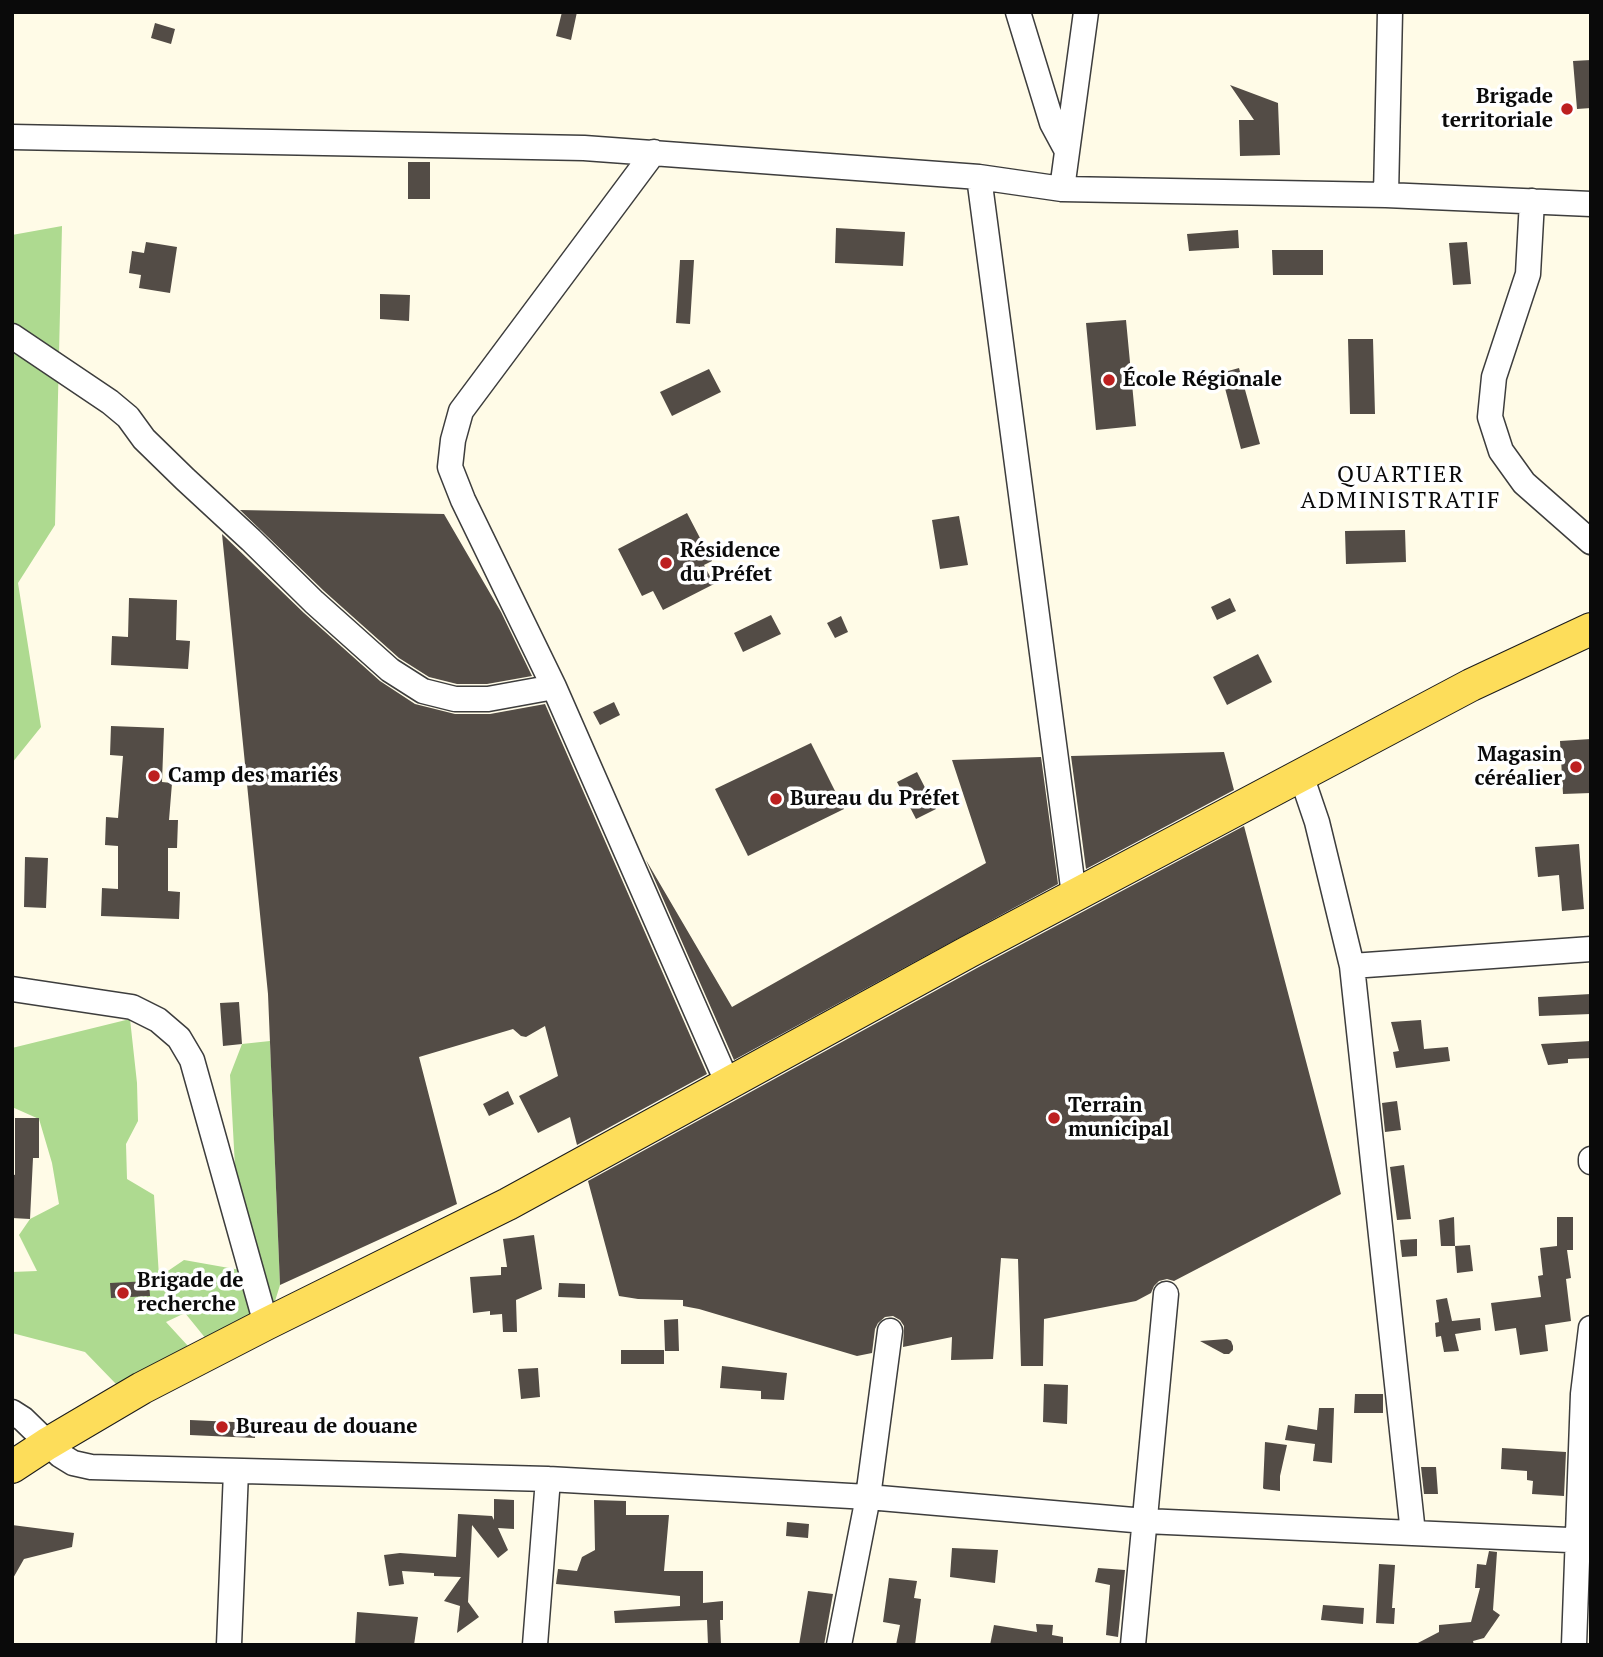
<!DOCTYPE html>
<meta charset="utf-8">
<style>
body{margin:0}
#map{position:relative;width:1603px;height:1657px;overflow:hidden;background:#fffbe7;font-family:"PT Serif",serif}
canvas{display:block}
.frame{position:absolute;inset:0;border:14px solid #0a0a0a;pointer-events:none}
</style>
<div id="map">
<canvas width="1603" height="1657"></canvas>
<div class="frame"></div>
</div>
<script>
const c = document.querySelector('canvas').getContext('2d');
c.lineJoin = 'round';
function fill(path, color) {
  c.fillStyle = color;
  c.fill(path, 'evenodd');
}
function toPath(rows) {
  const path = new Path2D();
  for (const r of rows) {
    path.moveTo(r[0], r[1]);
    for (let i = 2; i < r.length; i += 2) path.lineTo(r[i], r[i + 1]);
  }
  return path;
}
function stroke(path, color, width, dash) {
  c.strokeStyle = color;
  c.lineWidth = width;
  c.lineCap = dash ? 'butt' : 'round';
  c.setLineDash(dash || []);
  c.stroke(path);
}
function write(font, color, halo, rows, align = 'center') {
  c.font = font + ' "PT Serif",serif';
  c.lineWidth = 7;
  c.setLineDash([]);
  c.textBaseline = 'middle';
  c.strokeStyle = halo;
  c.fillStyle = color;
  for (const [text, x, y, turn = 0] of rows) {
    c.save();
    c.translate(x, y);
    c.rotate((+turn || 0) * Math.PI / 180);
    c.textAlign = isNaN(turn) ? turn : align;
    if (halo) c.strokeText(text, 0, 0);
    c.fillText(text, 0, 0);
    c.restore();
  }
}
const forest = toPath([
 [62,226,55,525,18,583,41,727,12,763,12,235],
 [130,1019,137,1083,138,1121,126,1144,127,1179,154,1195,159,1277,184,1260,246,1271,236,1185,230,1075,242,1044,270,1041,280,1285,267,1327,215,1350,185,1313,166,1322,188,1346,162,1390,116,1384,85,1352,12,1333,12,1272,37,1271,19,1235,30,1219,59,1204,52,1163,39,1119,12,1107,12,1048]
]);
const building = toPath([
 [562,12,577,12,571,40,556,36],
 [155,23,175,29,171,44,151,38],
 [1591,60,1591,108,1577,109,1573,61],
 [1230,85,1278,103,1280,155,1240,156,1239,120,1254,120],
 [408,162,430,162,430,199,408,199],
 [836,228,905,232,903,266,835,263],
 [1238,230,1239,248,1189,251,1187,234],
 [146,242,177,247,170,293,139,288,141,275,129,273,132,251,144,253],
 [1467,242,1471,284,1453,285,1449,243],
 [1272,250,1323,250,1323,275,1273,275],
 [680,260,694,260,690,324,676,323],
 [380,294,410,295,409,321,380,319],
 [1126,320,1136,426,1096,430,1086,323],
 [1348,339,1373,339,1375,414,1350,414],
 [1239,368,1260,444,1241,449,1221,373],
 [709,369,721,392,672,416,660,392],
 [240,510,444,514,501,612,532,676,487,684,457,684,429,677,399,658,324,591],
 [687,513,712,561,704,565,714,584,663,610,653,591,642,596,618,549],
 [959,516,968,565,940,569,932,520],
 [1405,530,1406,562,1346,564,1345,531],
 [222,534,304,613,380,681,415,704,455,714,490,714,545,704,707,1074,577,1145,570,1117,538,1133,519,1096,558,1076,545,1026,526,1037,521,1036,513,1029,419,1057,457,1204,280,1285,268,994],
 [129,598,177,600,176,640,190,641,188,669,111,665,112,636,128,637],
 [1230,598,1236,611,1217,620,1211,607],
 [771,615,781,634,743,652,734,633],
 [841,616,848,632,835,638,827,623],
 [1258,654,1272,682,1227,705,1213,677],
 [614,702,620,715,600,725,593,712],
 [111,726,164,728,162,782,172,783,169,820,178,820,177,848,168,848,168,891,180,892,179,919,101,916,102,888,118,889,118,846,105,845,106,817,118,818,123,756,110,755],
 [1591,739,1591,793,1563,794,1560,741],
 [811,743,844,809,748,856,715,789],
 [1224,752,1234,790,1086,869,1071,756],
 [1041,757,1058,884,734,1060,646,860,732,1007,986,863,952,760],
 [917,772,936,809,916,819,897,782],
 [1244,826,1341,1194,1174,1281,1167,1279,1159,1281,1154,1286,1151,1293,1136,1301,1044,1319,1043,1366,1021,1366,1018,1259,1001,1258,993,1359,951,1360,952,1337,903,1347,904,1326,900,1320,893,1316,885,1317,878,1323,875,1329,872,1353,857,1356,699,1309,683,1306,683,1300,638,1299,619,1296,588,1181,977,968],
 [1579,844,1584,909,1562,911,1559,875,1538,877,1535,847],
 [25,857,48,858,46,908,24,907],
 [1591,994,1591,1014,1539,1016,1538,997],
 [239,1002,242,1044,223,1046,220,1003],
 [1421,1020,1424,1049,1448,1047,1450,1061,1396,1068,1393,1052,1399,1051,1391,1022],
 [1591,1041,1591,1058,1568,1059,1568,1063,1548,1065,1541,1044],
 [508,1091,514,1104,489,1116,483,1104],
 [1397,1101,1401,1130,1385,1132,1382,1103],
 [15,1118,39,1118,39,1158,33,1158,30,1219,12,1218,12,1174,15,1175],
 [1404,1165,1411,1219,1397,1220,1390,1167],
 [1454,1217,1455,1246,1441,1246,1439,1220],
 [1557,1217,1573,1217,1573,1250,1567,1250,1571,1278,1566,1279,1571,1321,1545,1325,1548,1351,1520,1355,1516,1328,1495,1331,1491,1303,1541,1297,1538,1276,1543,1275,1540,1248,1557,1246],
 [534,1235,542,1289,516,1300,517,1332,503,1332,502,1314,490,1315,490,1311,473,1313,470,1277,501,1275,501,1267,507,1267,503,1239],
 [1417,1239,1417,1256,1402,1257,1400,1240],
 [1470,1245,1473,1271,1457,1273,1455,1246],
 [149,1281,150,1296,111,1298,110,1283],
 [559,1283,585,1284,585,1298,558,1297],
 [1447,1298,1452,1321,1480,1318,1481,1330,1455,1334,1459,1351,1444,1352,1441,1336,1436,1337,1435,1323,1439,1322,1436,1300],
 [678,1319,679,1351,665,1351,664,1320],
 [1227,1339,1231,1341,1233,1346,1233,1350,1229,1354,1224,1354,1200,1341],
 [621,1350,664,1350,664,1364,621,1364],
 [722,1366,787,1373,784,1400,761,1399,761,1391,720,1388],
 [538,1368,540,1397,521,1399,518,1369],
 [1044,1384,1068,1385,1067,1424,1043,1422],
 [1355,1394,1383,1394,1383,1413,1354,1413],
 [1319,1408,1334,1408,1332,1463,1313,1461,1315,1444,1285,1440,1288,1425,1317,1430],
 [190,1420,255,1423,255,1438,190,1435],
 [1265,1442,1287,1445,1280,1476,1280,1491,1264,1489,1263,1488],
 [1502,1448,1566,1452,1564,1496,1532,1494,1533,1481,1527,1480,1527,1471,1501,1469],
 [1421,1467,1436,1467,1438,1494,1424,1494],
 [494,1499,514,1500,514,1529,498,1528,508,1550,498,1558,472,1525,468,1602,479,1617,457,1633,460,1606,444,1601,461,1577,434,1576,434,1573,402,1571,404,1584,389,1586,384,1555,400,1553,456,1557,458,1514,492,1516,494,1520],
 [594,1500,626,1501,626,1515,669,1515,664,1571,703,1571,703,1603,723,1601,723,1620,720,1620,721,1645,708,1645,707,1620,615,1623,614,1611,680,1606,680,1596,556,1584,558,1569,577,1571,582,1557,595,1550],
 [787,1522,809,1524,808,1538,786,1536],
 [12,1525,74,1533,72,1547,24,1559,12,1580],
 [952,1548,998,1550,995,1583,950,1577],
 [1489,1551,1497,1552,1493,1610,1500,1615,1484,1638,1473,1641,1474,1645,1414,1645,1439,1632,1439,1625,1471,1622,1480,1588,1475,1588,1477,1564,1486,1565],
 [1379,1564,1395,1565,1392,1608,1395,1608,1394,1624,1376,1623],
 [1098,1568,1125,1570,1118,1637,1106,1635,1110,1585,1095,1582],
 [889,1578,917,1581,914,1598,921,1599,915,1645,896,1645,900,1625,883,1622],
 [808,1591,833,1594,824,1645,799,1645],
 [1323,1605,1364,1608,1363,1624,1321,1620],
 [357,1612,418,1617,414,1645,355,1645],
 [1036,1624,1053,1625,1052,1635,1063,1637,1063,1645,990,1645,994,1625,1037,1632]
]);
const minor = toPath([
 [1018,12,1052,123,1066,149],
 [12,137,584,148,979,177,1062,189,1386,195,1390,12],
 [654,152,461,411,453,440,450,467,463,500,554,687,728,1084],
 [979,177,1074,895],
 [1062,189,1086,12],
 [1386,195,1591,204],
 [1532,201,1528,274,1494,377,1490,417,1501,451,1524,483,1591,542],
 [12,336,110,402,128,417,144,439,185,479,251,540,314,602,390,670,423,691,455,699,488,699,554,687],
 [1301,775,1317,822,1352,966,1413,1533],
 [1352,966,1591,949],
 [12,989,132,1007,158,1020,179,1038,192,1060,266,1324],
 [1591,1159,1591,1162],
 [12,1412,23,1419,60,1455,73,1463,91,1467,548,1479,868,1497,1145,1521,1591,1541],
 [229,1645,236,1471],
 [535,1645,548,1479],
 [839,1645,868,1497,890,1331],
 [1133,1645,1166,1294],
 [1574,1645,1583,1394,1591,1328]
]);
const major = toPath([
 [12,1467,47,1444,142,1388,266,1324,508,1204,968,952,1471,685,1591,629]
]);
const markers = [
 [1567,109,7,"#bd2020"],
 [1109,380,7,"#bd2020"],
 [666,563,7,"#bd2020"],
 [1576,767,7,"#bd2020"],
 [154,776,7,"#bd2020"],
 [776,799,7,"#bd2020"],
 [1054,1118,7,"#bd2020"],
 [123,1293,7,"#bd2020"],
 [222,1427,7,"#bd2020"]
];
const poiNames = [
 ["Brigade",1553,97,"right"],
 ["territoriale",1553,121,"right"],
 ["École Régionale",1123,380],
 ["Résidence",680,551],
 ["du Préfet",680,575],
 ["Magasin",1562,755,"right"],
 ["céréalier",1562,779,"right"],
 ["Camp des mariés",168,776],
 ["Bureau du Préfet",790,799],
 ["Terrain",1068,1106],
 ["municipal",1068,1130],
 ["Brigade de",137,1281],
 ["recherche",137,1305],
 ["Bureau de douane",236,1427]
];
const neighbourhoodNames = [
 ["QUARTIER",1401,475],
 ["ADMINISTRATIF",1401,501]
];
fill(forest, '#aeda90');
fill(building, '#534c46');
stroke(minor, '#3d3d3d', 27);
stroke(major, '#1b1b1b', 34);
stroke(minor, '#fff', 24);
stroke(major, '#fddd5a', 32);
for (const [x, y, r, color] of markers) {
  const dot = new Path2D();
  dot.arc(x, y, r, 0, 2 * Math.PI);
  c.fillStyle = color;
  c.fill(dot);
  stroke(dot, '#fff', 2.5);
}
write('bold 21px', '#0a0a0a', '#fff', poiNames, 'left');
c.letterSpacing = '2px';
write('23px', '#0a0a0a', '#fff', neighbourhoodNames);
c.letterSpacing = '0px';
</script>
